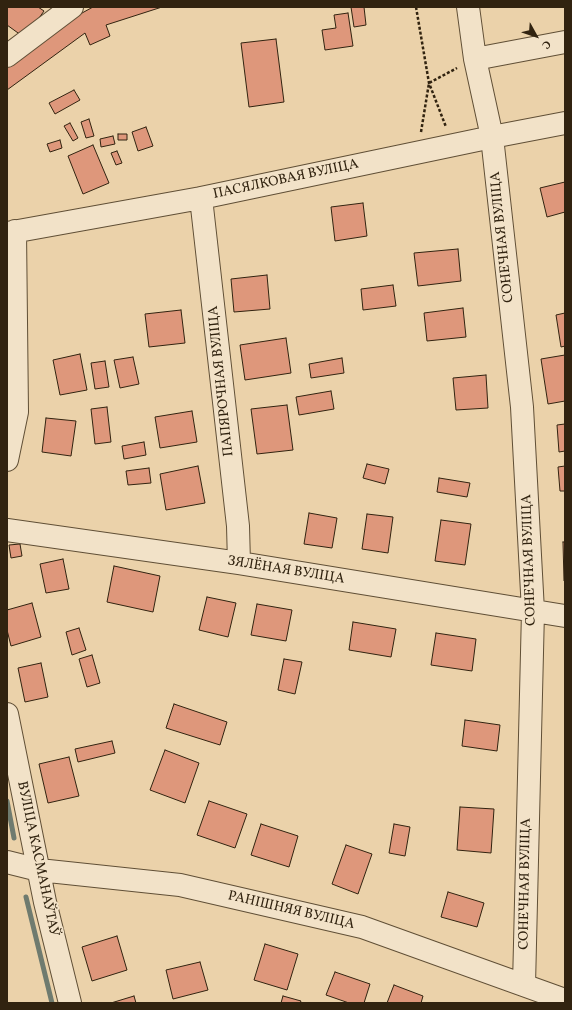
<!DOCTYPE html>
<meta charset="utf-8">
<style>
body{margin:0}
#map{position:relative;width:572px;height:1010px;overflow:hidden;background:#ebd2aa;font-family:Vollkorn,serif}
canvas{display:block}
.frame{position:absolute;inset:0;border:8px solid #312310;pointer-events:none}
.north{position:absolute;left:516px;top:16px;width:40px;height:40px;-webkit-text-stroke:3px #f2e2c8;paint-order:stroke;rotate:130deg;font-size:11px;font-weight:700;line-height:16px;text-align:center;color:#312310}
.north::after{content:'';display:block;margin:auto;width:14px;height:18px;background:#312310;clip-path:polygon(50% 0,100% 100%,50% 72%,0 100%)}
</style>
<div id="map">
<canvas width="572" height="1010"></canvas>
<div class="frame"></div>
<div class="north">С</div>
</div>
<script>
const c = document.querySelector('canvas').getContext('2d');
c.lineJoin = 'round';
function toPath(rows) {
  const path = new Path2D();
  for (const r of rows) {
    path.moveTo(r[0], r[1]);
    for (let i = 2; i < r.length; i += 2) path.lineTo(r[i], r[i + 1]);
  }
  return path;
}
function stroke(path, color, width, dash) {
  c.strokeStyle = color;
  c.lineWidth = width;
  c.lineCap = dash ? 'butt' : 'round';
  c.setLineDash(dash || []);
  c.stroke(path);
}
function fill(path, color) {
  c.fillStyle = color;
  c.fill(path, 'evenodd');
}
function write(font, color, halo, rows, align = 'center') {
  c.font = font + ' Vollkorn,serif';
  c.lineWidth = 3.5;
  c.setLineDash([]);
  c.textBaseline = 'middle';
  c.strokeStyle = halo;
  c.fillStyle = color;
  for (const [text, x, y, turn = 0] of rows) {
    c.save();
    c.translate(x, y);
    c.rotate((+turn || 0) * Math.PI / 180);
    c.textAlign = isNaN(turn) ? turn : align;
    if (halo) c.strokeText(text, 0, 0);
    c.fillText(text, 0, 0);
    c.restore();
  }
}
const stream = toPath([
 [7,801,14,838],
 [26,897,52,1003]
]);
const building = toPath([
 [7,7,38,7,44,11,25,38,7,25,7,7],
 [93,7,162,7,106,25,110,36,90,45,85,33,7,90,7,67,62,24,93,7],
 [351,7,364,7,366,25,354,27,351,7],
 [348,13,353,46,325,50,322,30,336,28,334,15,348,13],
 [276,39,284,102,249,107,241,43,276,39],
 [74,90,80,100,55,114,49,103,74,90],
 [89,119,94,136,86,138,81,122,89,119],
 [70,123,78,138,73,141,64,126,70,123],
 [146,127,153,146,138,151,132,132,146,127],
 [118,134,127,134,127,140,118,140,118,134],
 [113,136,115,144,101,147,100,139,113,136],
 [60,140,62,148,50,152,47,144,60,140],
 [93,145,109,183,83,194,68,156,93,145],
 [117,151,122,163,116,165,111,153,117,151],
 [565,182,565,212,547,217,540,188,565,182],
 [363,203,367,236,335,241,331,207,363,203],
 [458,249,461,281,418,286,414,253,458,249],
 [267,275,270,309,234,312,231,279,267,275],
 [393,285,396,306,363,310,361,289,393,285],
 [463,308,466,337,427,341,424,313,463,308],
 [181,310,185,343,149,347,145,314,181,310],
 [565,313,565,346,561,347,556,315,565,313],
 [286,338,291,373,245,380,240,345,286,338],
 [80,354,87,390,60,395,53,360,80,354],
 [565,355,565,401,548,404,541,359,565,355],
 [133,357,139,384,120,388,114,360,133,357],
 [342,358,344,373,311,378,309,364,342,358],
 [105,361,109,387,95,389,91,363,105,361],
 [486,375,488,408,456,410,453,378,486,375],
 [331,391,334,409,299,415,296,397,331,391],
 [287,405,293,450,257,454,251,409,287,405],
 [107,407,111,442,95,444,91,409,107,407],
 [192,411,197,442,160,448,155,417,192,411],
 [46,418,76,421,71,456,42,452,46,418],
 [565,424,565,451,559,452,557,425,565,424],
 [144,442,146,455,124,459,122,446,144,442],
 [367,464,389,469,385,484,363,478,367,464],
 [198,466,205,503,166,510,160,474,198,466],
 [565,466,565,491,560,491,558,467,565,466],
 [149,468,151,483,128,485,126,471,149,468],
 [439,478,470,483,467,497,437,492,439,478],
 [309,513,337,518,332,548,304,544,309,513],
 [367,514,393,517,388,553,362,549,367,514],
 [441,520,471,524,465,565,435,561,441,520],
 [563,542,565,542,565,581,564,581,563,542],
 [20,544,22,556,11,558,9,545,20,544],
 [63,559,69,589,46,593,40,564,63,559],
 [114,566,160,576,153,612,107,602,114,566],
 [207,597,236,603,228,637,199,630,207,597],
 [32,603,41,637,11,646,7,630,7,610,32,603],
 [257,604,292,610,286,641,251,635,257,604],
 [353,622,396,629,391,657,349,650,353,622],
 [79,628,86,650,72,655,66,632,79,628],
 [436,633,476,639,472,671,431,665,436,633],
 [92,655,100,683,87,687,79,659,92,655],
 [284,659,302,662,295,694,278,690,284,659],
 [41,663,48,697,25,702,18,668,41,663],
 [174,704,227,722,220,745,166,728,174,704],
 [465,720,500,725,497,751,462,746,465,720],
 [112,741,115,753,78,762,75,749,112,741],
 [165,750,199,763,185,803,150,790,165,750],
 [69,757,79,796,48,803,39,764,69,757],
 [209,801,247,814,235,848,197,835,209,801],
 [460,807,494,809,491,853,457,850,460,807],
 [261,824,298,836,289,867,251,855,261,824],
 [394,824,410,827,405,856,389,853,394,824],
 [346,845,372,854,358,894,332,884,346,845],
 [448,892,484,903,477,927,441,917,448,892],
 [117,936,127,970,92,981,82,947,117,936],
 [265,944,298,954,287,990,254,980,265,944],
 [200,962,208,990,173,999,166,970,200,962],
 [335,972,370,984,364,1003,349,1003,326,995,335,972],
 [394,985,423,996,421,1003,387,1003,394,985],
 [134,996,136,1003,111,1003,134,996],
 [283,996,301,1001,300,1003,281,1003,283,996]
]);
const path = toPath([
 [416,7,429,83,446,127],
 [421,132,429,83,457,68]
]);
const minor = toPath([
 [468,7,475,59,492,137,522,407,533,611,524,985],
 [7,56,72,7],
 [475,59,565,42],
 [201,198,238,526,239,563],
 [7,233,201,198,492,137,565,123],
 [7,460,17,412,15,231],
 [7,530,239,563,565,616],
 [7,714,45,902,70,1003],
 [7,862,39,870,180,885,362,927,565,1000]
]);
const streetNames = [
 ["ПАСЯЛКОВАЯ ВУЛІЦА",286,180,-12],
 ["СОНЕЧНАЯ ВУЛІЦА",503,237,-96],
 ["ПАПЯРОЧНАЯ ВУЛІЦА",222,381,-96],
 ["СОНЕЧНАЯ ВУЛІЦА",530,560,-92],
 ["ЗЯЛЁНАЯ ВУЛІЦА",286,571,9],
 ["ВУЛІЦА КАСМАНАЎТАЎ",37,859,78],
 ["СОНЕЧНАЯ ВУЛІЦА",526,884,-89],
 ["РАНІШНЯЯ ВУЛІЦА",291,911,13]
];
stroke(stream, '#6f7b6f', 5);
fill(building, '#de977b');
stroke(building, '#312310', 1);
stroke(minor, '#604f36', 24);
stroke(path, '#312310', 2.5, [3, 2]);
stroke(minor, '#f2e2c8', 22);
write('14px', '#312310', '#f2e2c8', streetNames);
</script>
